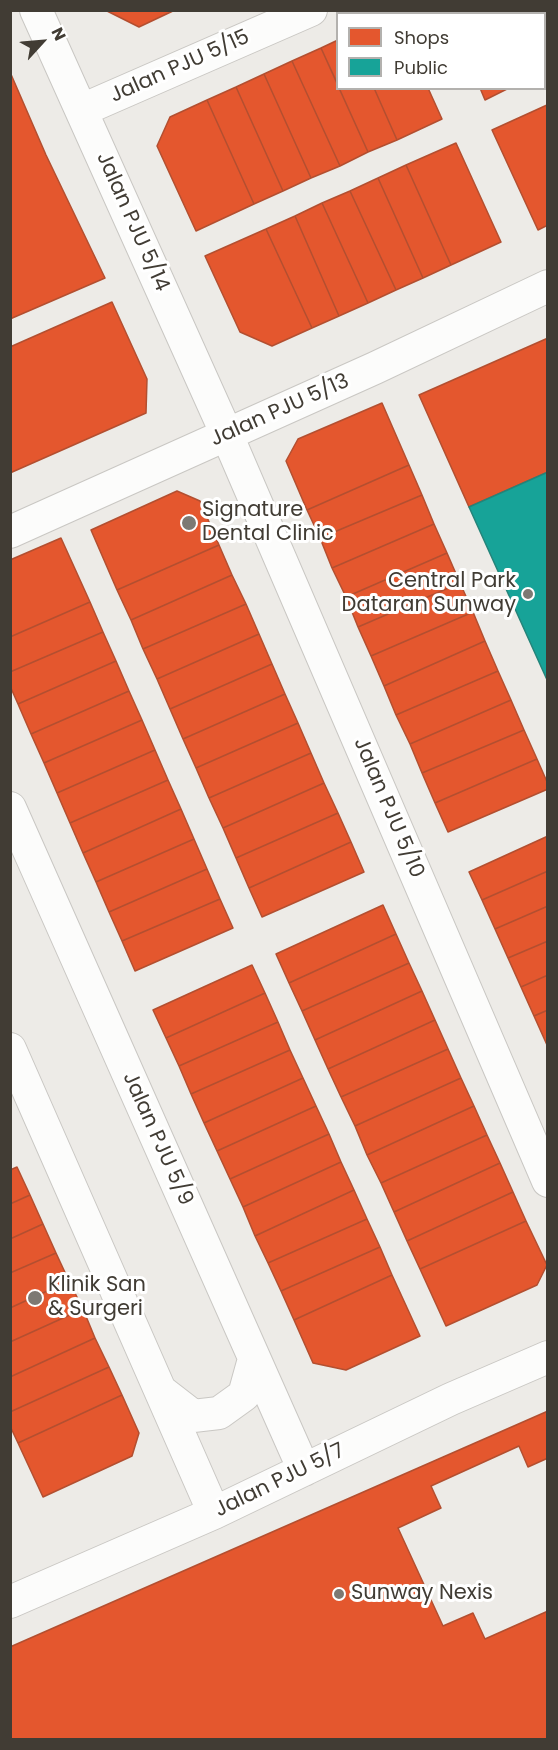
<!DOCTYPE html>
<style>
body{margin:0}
#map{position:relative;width:558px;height:1750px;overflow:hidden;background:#edebe7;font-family:Poppins,sans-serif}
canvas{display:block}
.frame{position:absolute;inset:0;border:12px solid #413c34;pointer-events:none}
.legend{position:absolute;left:336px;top:12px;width:210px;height:78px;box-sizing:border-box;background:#fff;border:2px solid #b3b1ae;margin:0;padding:8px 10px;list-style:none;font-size:18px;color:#413c34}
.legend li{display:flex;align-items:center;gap:12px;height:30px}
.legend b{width:30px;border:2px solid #b3b1ae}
.north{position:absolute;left:12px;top:12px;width:60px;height:60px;-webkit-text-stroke:4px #fff;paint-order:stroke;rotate:64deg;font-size:16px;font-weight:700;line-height:24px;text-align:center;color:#413c34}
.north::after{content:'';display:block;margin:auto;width:21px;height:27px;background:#413c34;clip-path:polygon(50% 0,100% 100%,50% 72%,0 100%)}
</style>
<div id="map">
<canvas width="558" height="1750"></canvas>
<div class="frame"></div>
<ul class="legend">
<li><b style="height:16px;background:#e4572e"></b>Shops</li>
<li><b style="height:16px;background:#17a398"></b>Public</li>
</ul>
<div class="north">N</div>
</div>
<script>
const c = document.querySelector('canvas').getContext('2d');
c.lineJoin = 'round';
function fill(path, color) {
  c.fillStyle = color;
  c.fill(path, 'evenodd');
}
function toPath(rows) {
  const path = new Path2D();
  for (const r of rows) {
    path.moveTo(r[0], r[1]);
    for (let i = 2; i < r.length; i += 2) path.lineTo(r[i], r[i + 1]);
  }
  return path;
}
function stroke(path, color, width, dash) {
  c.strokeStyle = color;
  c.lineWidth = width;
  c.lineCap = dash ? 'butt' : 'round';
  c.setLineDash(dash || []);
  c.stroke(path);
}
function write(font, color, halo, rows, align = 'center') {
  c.font = font + ' Poppins,sans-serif';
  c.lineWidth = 6;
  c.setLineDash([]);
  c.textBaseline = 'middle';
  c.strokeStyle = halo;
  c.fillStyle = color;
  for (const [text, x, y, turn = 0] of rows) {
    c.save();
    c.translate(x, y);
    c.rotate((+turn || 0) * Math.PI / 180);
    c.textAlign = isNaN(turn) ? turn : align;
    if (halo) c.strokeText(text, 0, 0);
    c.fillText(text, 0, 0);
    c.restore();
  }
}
const shops = toPath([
 [105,10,175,10,139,27,105,10],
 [445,10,503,10,505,14,446,14,445,10],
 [503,10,537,10,538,14,505,14,503,10],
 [537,10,548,10,548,34,544,27,544,14,538,14,537,10],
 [544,27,548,34,548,71,544,72,544,27],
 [338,40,338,85,321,48,338,40],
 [321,48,368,152,340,166,292,61,321,48],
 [292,61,340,166,311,178,264,74,292,61],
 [10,72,46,155,105,278,10,319,10,72],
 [264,74,311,178,283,191,236,87,264,74],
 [236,87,283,191,254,204,207,100,236,87],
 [339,88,374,88,397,140,368,152,339,88],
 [374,88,428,88,442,119,397,140,374,88],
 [480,88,509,88,485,100,480,88],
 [207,100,254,204,196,231,157,146,170,117,207,100],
 [547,105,548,225,538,230,492,130,547,105],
 [456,143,501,242,451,265,406,165,456,143],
 [406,165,451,265,423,278,378,178,406,165],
 [378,178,423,278,396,290,350,191,378,178],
 [350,191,396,290,368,303,322,203,350,191],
 [322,203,368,303,339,316,295,216,322,203],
 [295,216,339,316,312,328,266,229,295,216],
 [266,229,312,328,272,346,240,332,205,256,266,229],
 [112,302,147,379,146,413,10,473,10,347,112,302],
 [548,338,548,472,469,507,419,395,548,338],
 [382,403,409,465,307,510,286,461,298,439,382,403],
 [409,465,422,495,320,538,307,510,409,465],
 [177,491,200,501,219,545,117,590,91,530,177,491],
 [422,495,434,524,332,568,320,538,422,495],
 [434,524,447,553,346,597,332,568,434,524],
 [61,538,90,602,10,637,10,560,61,538],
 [219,545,232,575,131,620,117,590,219,545],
 [447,553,460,583,358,627,346,597,447,553],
 [232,575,246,604,143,649,131,620,232,575],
 [460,583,473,612,371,656,358,627,460,583],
 [90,602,103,632,10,672,10,637,90,602],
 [246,604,259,634,157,679,143,649,246,604],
 [473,612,485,641,384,686,371,656,473,612],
 [103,632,116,661,18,704,10,686,10,672,103,632],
 [259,634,272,664,170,709,157,679,259,634],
 [485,641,498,671,396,715,384,686,485,641],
 [116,661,129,691,31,734,18,704,116,661],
 [272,664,285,694,183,739,170,709,272,664],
 [498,671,511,700,410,744,396,715,498,671],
 [129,691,142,720,44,763,31,734,129,691],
 [285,694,298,723,196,768,183,739,285,694],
 [511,700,524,730,422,773,410,744,511,700],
 [142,720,155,750,57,793,44,763,142,720],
 [298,723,311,753,209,798,196,768,298,723],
 [524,730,537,759,435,803,422,773,524,730],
 [155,750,168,780,70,823,57,793,155,750],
 [311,753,324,783,223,828,209,798,311,753],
 [537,759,548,784,548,789,448,832,435,803,537,759],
 [168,780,181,809,83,853,70,823,168,780],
 [324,783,338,813,236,858,223,828,324,783],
 [181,809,194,839,96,882,83,853,181,809],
 [338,813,351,842,249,888,236,858,338,813],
 [548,836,548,871,482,900,469,872,548,836],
 [194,839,207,869,109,912,96,882,194,839],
 [351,842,364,872,262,917,249,888,351,842],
 [207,869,220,899,122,941,109,912,207,869],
 [548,871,548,906,495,929,482,900,548,871],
 [220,899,233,928,135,971,122,941,220,899],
 [383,905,396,934,289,983,276,954,383,905],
 [548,906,548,941,508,958,495,929,548,906],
 [396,934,409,963,302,1011,289,983,396,934],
 [548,941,548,975,521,987,508,958,548,941],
 [409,963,422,991,315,1040,302,1011,409,963],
 [252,965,265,993,166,1038,153,1010,252,965],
 [548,975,548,1010,534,1016,521,987,548,975],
 [422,991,435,1020,328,1069,315,1040,422,991],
 [265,993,278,1022,179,1066,166,1038,265,993],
 [548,1010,548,1045,547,1045,534,1016,548,1010],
 [435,1020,448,1049,341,1097,328,1069,435,1020],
 [278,1022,290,1050,191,1094,179,1066,278,1022],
 [448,1049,461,1078,355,1126,341,1097,448,1049],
 [290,1050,303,1078,204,1123,191,1094,290,1050],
 [303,1078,316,1106,217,1151,204,1123,303,1078],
 [461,1078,474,1106,367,1155,355,1126,461,1078],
 [316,1106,329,1134,230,1179,217,1151,316,1106],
 [474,1106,487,1135,381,1183,367,1155,474,1106],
 [329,1134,341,1162,243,1207,230,1179,329,1134],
 [487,1135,500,1163,394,1212,381,1183,487,1135],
 [341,1162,354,1190,255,1236,243,1207,341,1162],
 [500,1163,513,1192,407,1241,394,1212,500,1163],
 [17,1167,30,1195,10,1204,10,1170,17,1167],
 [354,1190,367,1219,268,1263,255,1236,354,1190],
 [513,1192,526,1221,420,1269,407,1241,513,1192],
 [30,1195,43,1224,10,1239,10,1204,30,1195],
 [367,1219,380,1247,281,1291,268,1263,367,1219],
 [526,1221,547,1265,537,1285,446,1326,420,1269,526,1221],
 [43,1224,56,1253,10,1273,10,1239,43,1224],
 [380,1247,392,1275,294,1320,281,1291,380,1247],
 [56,1253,69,1281,10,1308,10,1273,56,1253],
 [392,1275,420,1336,346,1370,313,1363,294,1320,392,1275],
 [69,1281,83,1309,10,1342,10,1308,69,1281],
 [83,1309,95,1338,10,1377,10,1342,83,1309],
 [95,1338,109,1367,10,1412,10,1377,95,1338],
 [109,1367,122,1395,18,1443,10,1426,10,1412,109,1367],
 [122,1395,139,1433,132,1456,43,1497,18,1443,122,1395],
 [548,1411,548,1740,10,1740,10,1647,548,1411],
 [519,1446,528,1467,548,1458,548,1611,485,1639,473,1613,443,1626,398,1528,441,1508,431,1486,519,1446]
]);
const public = toPath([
 [548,472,548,682,469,507,548,472]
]);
const street = toPath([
 [36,10,227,435,548,1181],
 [82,110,311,10],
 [10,532,375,368,548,286],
 [10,808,304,1470],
 [10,1049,214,1513],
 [162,1392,193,1416,219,1413,244,1395,254,1359],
 [10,1602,214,1513,451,1399,548,1357]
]);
const markers = [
 [189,523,8,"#7d7973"],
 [528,594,6,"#7d7973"],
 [35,1298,8,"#7d7973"],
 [339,1594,6,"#7d7973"]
];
const streetNames = [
 ["Jalan PJU 5/15",180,67,-24],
 ["Jalan PJU 5/14",132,222,66],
 ["Jalan PJU 5/13",280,411,-24],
 ["Jalan PJU 5/10",388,808,67],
 ["Jalan PJU 5/9",157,1139,66],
 ["Jalan PJU 5/7",280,1481,-26]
];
const poiNames = [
 ["Signature",202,511],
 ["Dental Clinic",202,535],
 ["Central Park",516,582,"right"],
 ["Dataran Sunway",516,606,"right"],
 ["Klinik San",48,1286],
 ["& Surgeri",48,1310],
 ["Sunway Nexis",351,1594]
];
fill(shops, '#e4572e');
stroke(shops, '#b34f30', 1.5);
fill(public, '#17a398');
stroke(public, '#24847a', 1.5);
stroke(street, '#c9c7c3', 34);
stroke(street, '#fcfcfb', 32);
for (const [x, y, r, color] of markers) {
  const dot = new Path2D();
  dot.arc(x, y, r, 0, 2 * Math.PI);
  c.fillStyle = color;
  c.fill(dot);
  stroke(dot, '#fff', 2);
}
write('21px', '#413c34', '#fff', streetNames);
write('21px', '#413c34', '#fff', poiNames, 'left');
</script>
